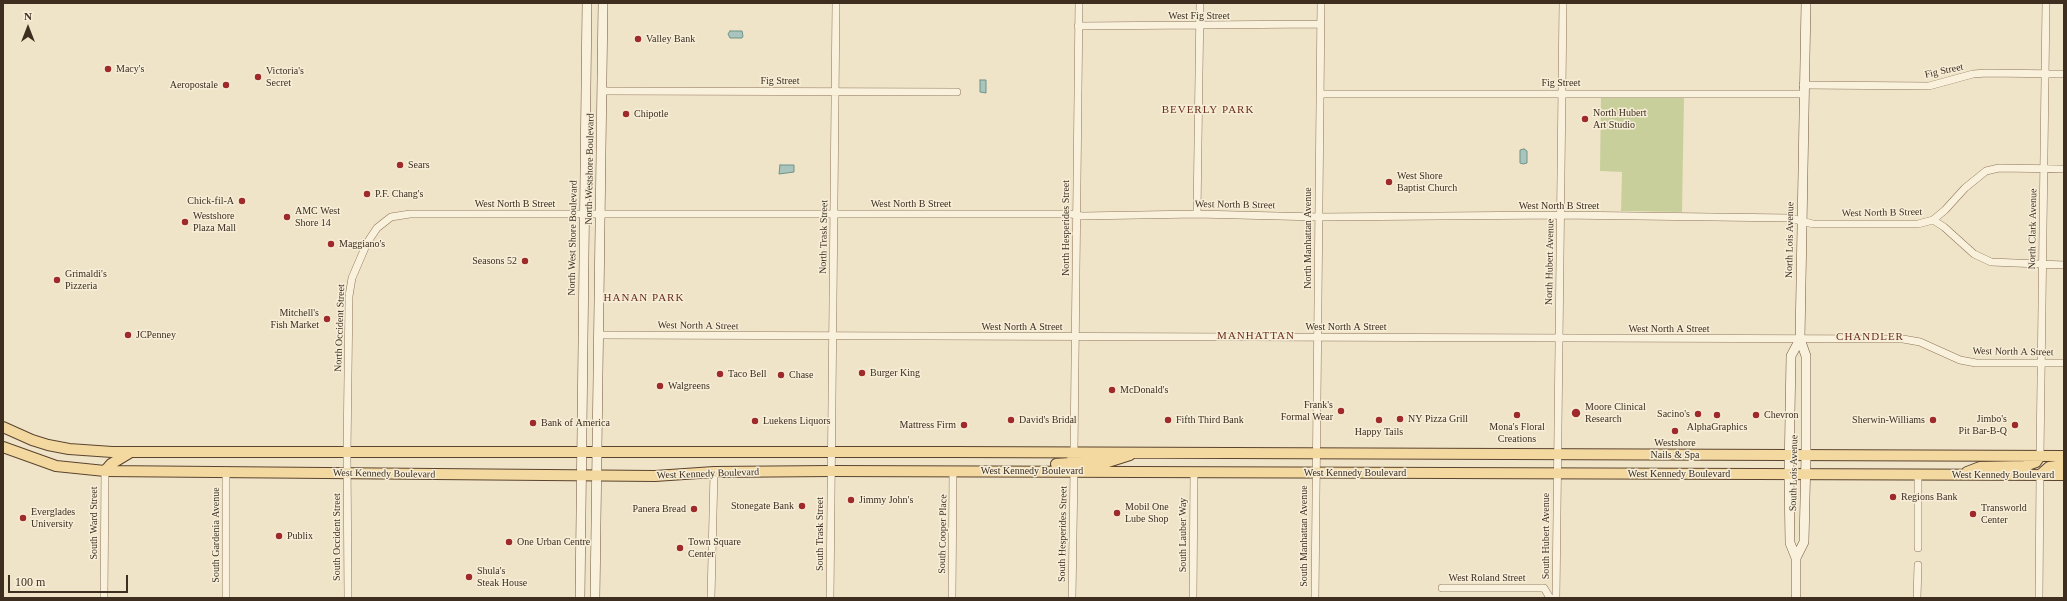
<!DOCTYPE html>
<style>
body{margin:0}
#map{position:relative;width:2067px;height:601px;overflow:hidden;background:#f0e4c8;font-family:"Times New Roman",serif}
canvas{display:block}
.frame{position:absolute;inset:0;border:4px solid #3d2e20;pointer-events:none}
.north{position:absolute;left:8px;top:8px;width:40px;height:40px;-webkit-text-stroke:3px #f7eed8;paint-order:stroke;rotate:0deg;font-size:11px;font-weight:700;line-height:16px;text-align:center;color:#3d2e20}
.north::after{content:'';display:block;margin:auto;width:14px;height:18px;background:#3d2e20;clip-path:polygon(50% 0,100% 100%,50% 72%,0 100%)}
.scale{position:absolute;left:8px;top:575px;width:120px;height:18px;box-sizing:border-box;border:2px solid #3d2e20;border-top:0;padding-left:5px;font-size:12px;line-height:14px;white-space:nowrap;color:#3d2e20;-webkit-text-stroke:3px #f7eed8;paint-order:stroke}
</style>
<div id="map">
<canvas width="2067" height="601"></canvas>
<div class="frame"></div>
<div class="north">N</div>
<div class="scale">100 m</div>
</div>
<script>
const c = document.querySelector('canvas').getContext('2d');
c.lineJoin = 'round';
function fill(path, color) {
  c.fillStyle = color;
  c.fill(path, 'evenodd');
}
function toPath(rows) {
  const path = new Path2D();
  for (const r of rows) {
    path.moveTo(r[0], r[1]);
    for (let i = 2; i < r.length; i += 2) path.lineTo(r[i], r[i + 1]);
  }
  return path;
}
function stroke(path, color, width, dash) {
  c.strokeStyle = color;
  c.lineWidth = width;
  c.lineCap = dash ? 'butt' : 'round';
  c.setLineDash(dash || []);
  c.stroke(path);
}
function write(font, color, halo, rows, align = 'center') {
  c.font = font + ' "Times New Roman",serif';
  c.lineWidth = 3;
  c.setLineDash([]);
  c.textBaseline = 'middle';
  c.strokeStyle = halo;
  c.fillStyle = color;
  for (const [text, x, y, turn = 0] of rows) {
    c.save();
    c.translate(x, y);
    c.rotate((+turn || 0) * Math.PI / 180);
    c.textAlign = isNaN(turn) ? turn : align;
    if (halo) c.strokeText(text, 0, 0);
    c.fillText(text, 0, 0);
    c.restore();
  }
}
const green = toPath([
 [1601,96,1684,97,1682,212,1621,211,1622,172,1600,171]
]);
const water = toPath([
 [730,31,742,31,743,36,742,38,730,38,728,34,730,31],
 [980,80,986,80,986,93,980,92,980,80],
 [1524,149,1527,151,1527,163,1523,164,1520,163,1520,150,1524,149],
 [780,165,794,165,794,172,779,174,780,165]
]);
const street = toPath([
 [1078,26,1320,24],
 [1803,85,1929,86,1973,74,1987,73,2064,74],
 [602,91,957,92],
 [1320,94,1803,94],
 [1197,214,1200,3],
 [1933,220,1945,210,1965,188,1986,171,1999,168,2064,169],
 [599,335,1903,339,1920,342,1960,360,1976,363,2064,363],
 [1074,453,1079,3],
 [2040,456,2046,3],
 [226,471,226,598],
 [1918,548,1918,475],
 [1442,588,1544,588,1550,598],
 [104,598,105,471],
 [348,598,347,453,349,296,352,278,367,243,377,228,391,217,410,214,1071,214,1082,216,1197,214,1319,217,1560,215,1790,218,1813,224,1918,224,1933,220,1944,227,1974,254,1991,262,2064,265],
 [711,598,714,472],
 [830,598,836,3],
 [952,598,953,471],
 [1072,598,1074,471],
 [1193,598,1194,472],
 [1315,598,1321,3],
 [1556,598,1563,3],
 [1917,598,1918,565],
 [2039,598,2040,475]
]);
const secondary = toPath([
 [1796,558,1804,542,1806,456,1806,356,1800,339],
 [580,598,587,3],
 [595,598,603,3],
 [1796,598,1796,558,1790,543,1789,475,1791,356,1800,339,1806,3]
]);
const primary = toPath([
 [3,427,32,440,48,445,69,449,112,452,953,452,2064,456],
 [3,447,56,466,105,471,655,476,714,472,831,471,2064,475],
 [1056,464,1071,463,1074,453],
 [105,471,111,464,131,452],
 [1074,471,1074,466,1078,462,1108,462,1130,455],
 [1967,472,1980,467,2025,466,2036,462,2040,456],
 [2040,475,2049,467,2064,465]
]);
const markers = [
 [638,39,4,"#9e2a2b"],
 [108,69,4,"#9e2a2b"],
 [258,77,4,"#9e2a2b"],
 [226,85,4,"#9e2a2b"],
 [626,114,4,"#9e2a2b"],
 [1585,119,4,"#9e2a2b"],
 [400,165,4,"#9e2a2b"],
 [1389,182,4,"#9e2a2b"],
 [367,194,4,"#9e2a2b"],
 [242,201,4,"#9e2a2b"],
 [287,217,4,"#9e2a2b"],
 [185,222,4,"#9e2a2b"],
 [331,244,4,"#9e2a2b"],
 [525,261,4,"#9e2a2b"],
 [57,280,4,"#9e2a2b"],
 [327,319,4,"#9e2a2b"],
 [128,335,4,"#9e2a2b"],
 [862,373,4,"#9e2a2b"],
 [720,374,4,"#9e2a2b"],
 [781,375,4,"#9e2a2b"],
 [660,386,4,"#9e2a2b"],
 [1112,390,4,"#9e2a2b"],
 [1341,411,4,"#9e2a2b"],
 [1576,413,5,"#9e2a2b"],
 [1698,414,4,"#9e2a2b"],
 [1517,415,4,"#9e2a2b"],
 [1717,415,4,"#9e2a2b"],
 [1756,415,4,"#9e2a2b"],
 [1400,419,4,"#9e2a2b"],
 [1011,420,4,"#9e2a2b"],
 [1168,420,4,"#9e2a2b"],
 [1379,420,4,"#9e2a2b"],
 [1933,420,4,"#9e2a2b"],
 [755,421,4,"#9e2a2b"],
 [533,423,4,"#9e2a2b"],
 [964,425,4,"#9e2a2b"],
 [2015,425,4,"#9e2a2b"],
 [1675,431,4,"#9e2a2b"],
 [1893,497,4,"#9e2a2b"],
 [851,500,4,"#9e2a2b"],
 [802,506,4,"#9e2a2b"],
 [694,509,4,"#9e2a2b"],
 [1117,513,4,"#9e2a2b"],
 [1973,514,4,"#9e2a2b"],
 [23,518,4,"#9e2a2b"],
 [279,536,4,"#9e2a2b"],
 [509,542,4,"#9e2a2b"],
 [680,548,4,"#9e2a2b"],
 [469,577,4,"#9e2a2b"]
];
const streetNames = [
 ["West Fig Street",1199,16],
 ["Fig Street",1944,71,-12],
 ["Fig Street",780,81],
 ["Fig Street",1561,83],
 ["North Westshore Boulevard",590,169,-89],
 ["West North B Street",515,204],
 ["West North B Street",911,204],
 ["West North B Street",1235,205,1],
 ["West North B Street",1559,206],
 ["West North B Street",1882,213,-1],
 ["North Hesperides Street",1066,228,-90],
 ["North Clark Avenue",2033,229,-89],
 ["North Trask Street",824,237,-89],
 ["North West Shore Boulevard",573,238,-89],
 ["North Manhattan Avenue",1308,238,-90],
 ["North Lois Avenue",1790,240,-89],
 ["North Hubert Avenue",1550,262,-89],
 ["West North A Street",698,326,1],
 ["West North A Street",1022,327],
 ["West North A Street",1346,327],
 ["North Occident Street",340,328,-88],
 ["West North A Street",1669,329],
 ["West North A Street",2013,352,1],
 ["West Kennedy Boulevard",1032,471],
 ["West Kennedy Boulevard",1355,473],
 ["South Lois Avenue",1794,473,-89],
 ["West Kennedy Boulevard",384,474,1],
 ["West Kennedy Boulevard",708,474,-2],
 ["West Kennedy Boulevard",1679,474],
 ["West Kennedy Boulevard",2003,475],
 ["South Ward Street",94,523,-90],
 ["South Trask Street",820,534,-90],
 ["South Cooper Place",943,534,-89],
 ["South Hesperides Street",1063,534,-89],
 ["South Gardenia Avenue",216,535,-90],
 ["South Lauber Way",1183,535,-90],
 ["South Manhattan Avenue",1304,536,-90],
 ["South Hubert Avenue",1546,536,-90],
 ["South Occident Street",337,537,-90],
 ["West Roland Street",1487,578]
];
const poiNames = [
 ["Valley Bank",646,39],
 ["Macy's",116,69],
 ["Victoria's",266,71],
 ["Secret",266,83],
 ["Aeropostale",218,85,"right"],
 ["North Hubert",1593,113],
 ["Art Studio",1593,125],
 ["Chipotle",634,114],
 ["Sears",408,165],
 ["West Shore",1397,176],
 ["Baptist Church",1397,188],
 ["P.F. Chang's",375,194],
 ["Chick-fil-A",234,201,"right"],
 ["AMC West",295,211],
 ["Shore 14",295,223],
 ["Westshore",193,216],
 ["Plaza Mall",193,228],
 ["Maggiano's",339,244],
 ["Seasons 52",517,261,"right"],
 ["Grimaldi's",65,274],
 ["Pizzeria",65,286],
 ["Mitchell's",319,313,"right"],
 ["Fish Market",319,325,"right"],
 ["JCPenney",136,335],
 ["Burger King",870,373],
 ["Taco Bell",728,374],
 ["Chase",789,375],
 ["Walgreens",668,386],
 ["McDonald's",1120,390],
 ["Frank's",1333,405,"right"],
 ["Formal Wear",1333,417,"right"],
 ["Moore Clinical",1585,407],
 ["Research",1585,419],
 ["Sacino's",1690,414,"right"],
 ["Chevron",1764,415],
 ["NY Pizza Grill",1408,419],
 ["Jimbo's",2007,419,"right"],
 ["Pit Bar-B-Q",2007,431,"right"],
 ["David's Bridal",1019,420],
 ["Fifth Third Bank",1176,420],
 ["Sherwin-Williams",1925,420,"right"],
 ["Luekens Liquors",763,421],
 ["Bank of America",541,423],
 ["Mattress Firm",956,425,"right"],
 ["Mona's Floral",1517,427,"center"],
 ["Creations",1517,439,"center"],
 ["AlphaGraphics",1717,427,"center"],
 ["Happy Tails",1379,432,"center"],
 ["Westshore",1675,443,"center"],
 ["Nails & Spa",1675,455,"center"],
 ["Regions Bank",1901,497],
 ["Jimmy John's",859,500],
 ["Stonegate Bank",794,506,"right"],
 ["Mobil One",1125,507],
 ["Lube Shop",1125,519],
 ["Transworld",1981,508],
 ["Center",1981,520],
 ["Panera Bread",686,509,"right"],
 ["Everglades",31,512],
 ["University",31,524],
 ["Publix",287,536],
 ["One Urban Centre",517,542],
 ["Town Square",688,542],
 ["Center",688,554],
 ["Shula's",477,571],
 ["Steak House",477,583]
];
const neighbourhoodNames = [
 ["BEVERLY PARK",1208,110],
 ["HANAN PARK",644,298],
 ["MANHATTAN",1256,336],
 ["CHANDLER",1870,337]
];
fill(green, '#c9cf9b');
fill(water, '#a9c4bc');
stroke(water, '#6f938a', 1);
stroke(street, '#8d765c', 8);
stroke(secondary, '#6f573f', 10);
stroke(primary, '#5b4430', 12);
stroke(street, '#faf1dc', 7);
stroke(secondary, '#faf1dc', 9);
stroke(primary, '#f3d9a0', 10);
for (const [x, y, r, color] of markers) {
  const dot = new Path2D();
  dot.arc(x, y, r, 0, 2 * Math.PI);
  c.fillStyle = color;
  c.fill(dot);
  stroke(dot, '#f7eed8', 1.5);
}
write('10px', '#3d2e20', '#f7eed8', streetNames);
write('10px', '#3d2e20', '#f7eed8', poiNames, 'left');
c.letterSpacing = '1px';
write('11px', '#6b2e1e', '#f7eed8', neighbourhoodNames);
c.letterSpacing = '0px';
</script>
